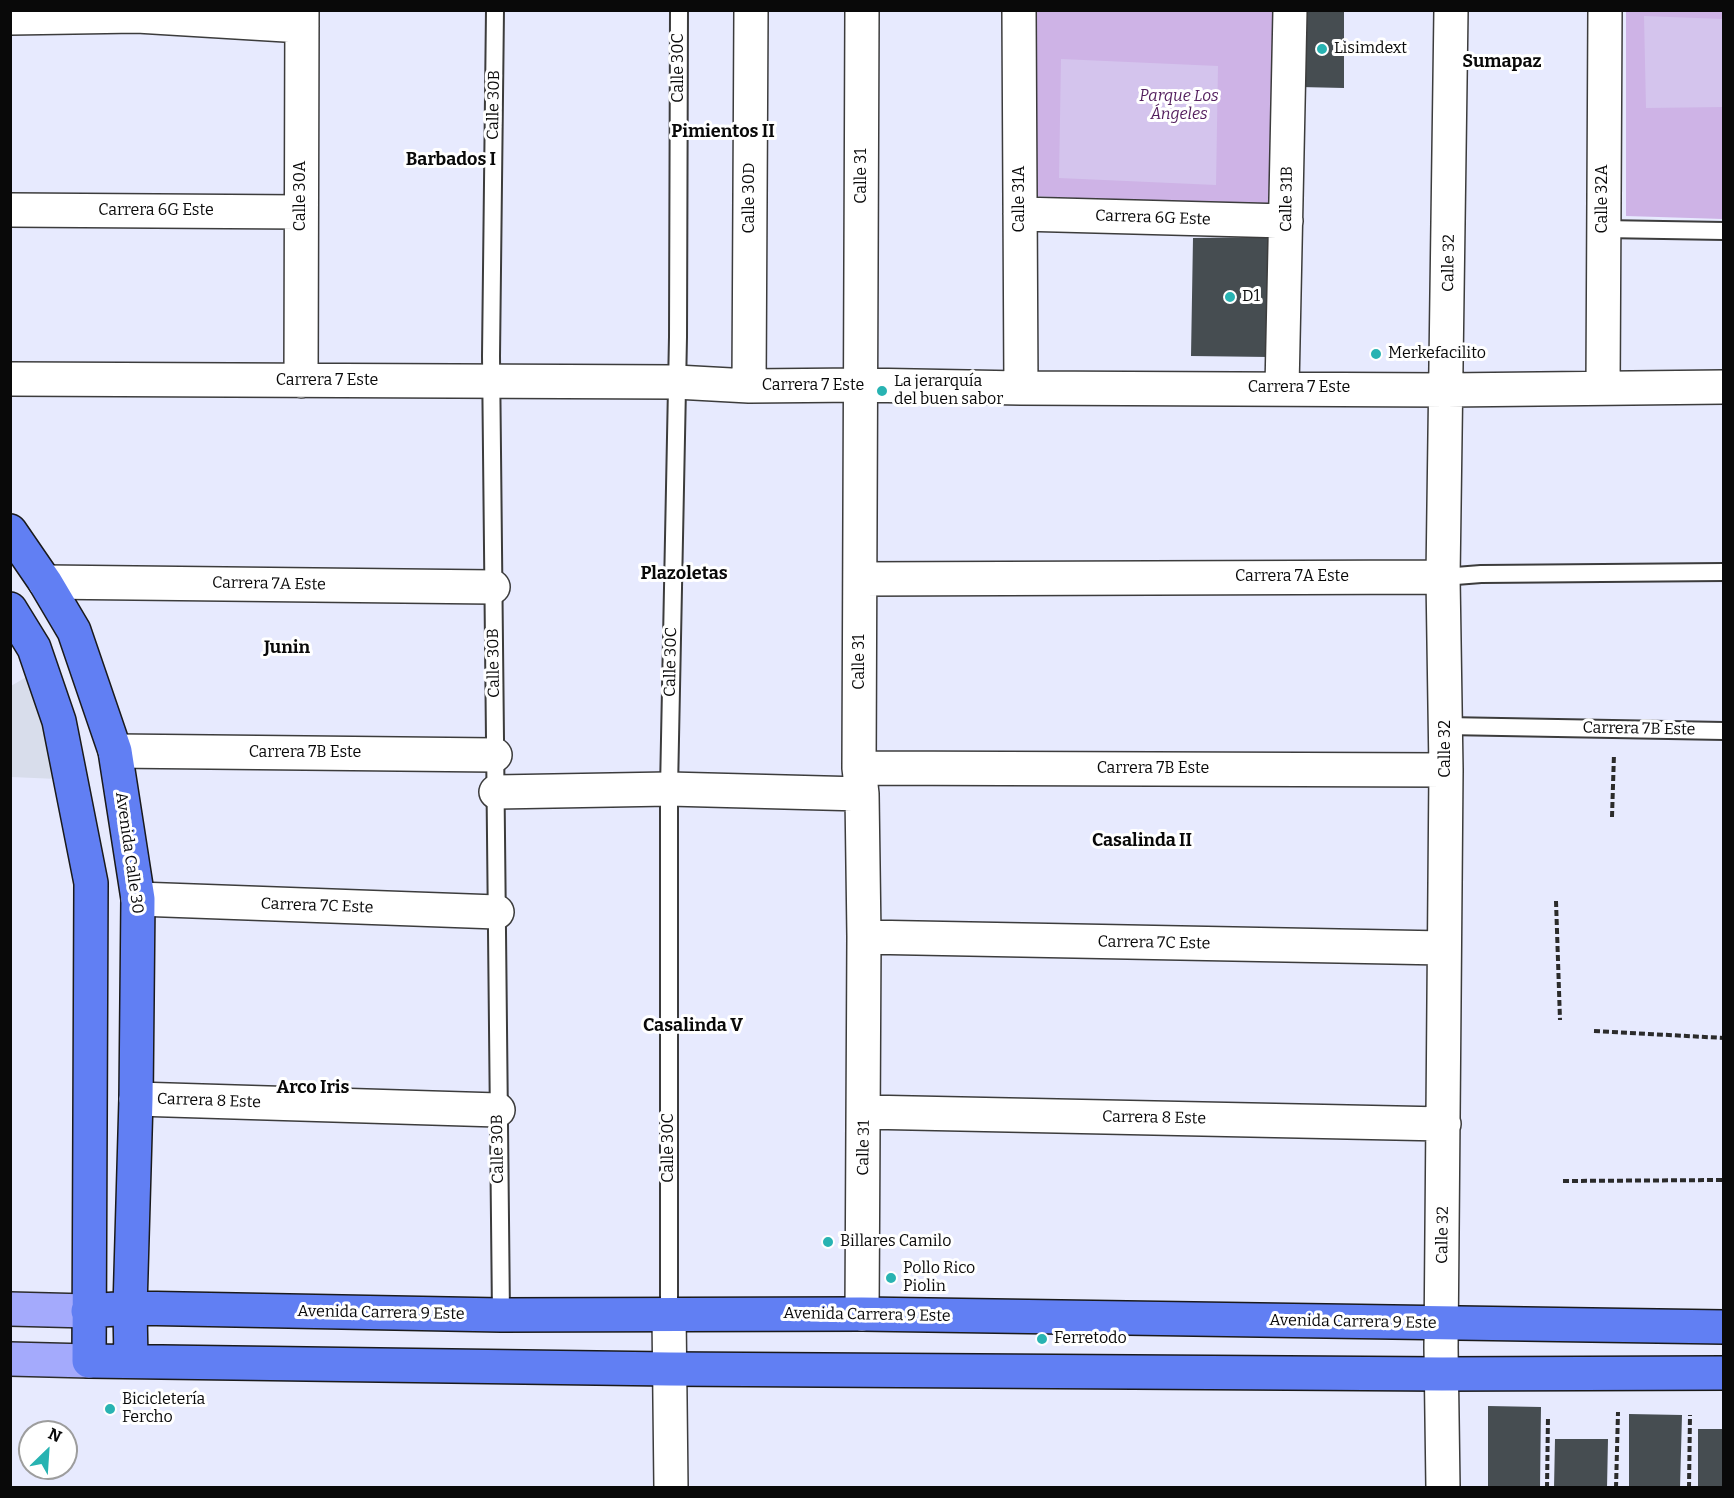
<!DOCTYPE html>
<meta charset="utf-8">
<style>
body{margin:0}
#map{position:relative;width:1734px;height:1498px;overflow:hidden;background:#e7eafe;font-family:Bitter,serif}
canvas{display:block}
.frame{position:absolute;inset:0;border:12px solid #090909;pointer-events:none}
.north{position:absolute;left:18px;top:1420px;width:60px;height:60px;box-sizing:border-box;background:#fff;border:2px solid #9d9d9d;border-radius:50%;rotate:25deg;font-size:16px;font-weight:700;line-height:24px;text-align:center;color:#090909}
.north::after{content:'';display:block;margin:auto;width:21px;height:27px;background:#28b3b2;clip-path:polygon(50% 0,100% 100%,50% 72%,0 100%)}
</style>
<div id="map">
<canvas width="1734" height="1498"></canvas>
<div class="frame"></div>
<div class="north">N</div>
</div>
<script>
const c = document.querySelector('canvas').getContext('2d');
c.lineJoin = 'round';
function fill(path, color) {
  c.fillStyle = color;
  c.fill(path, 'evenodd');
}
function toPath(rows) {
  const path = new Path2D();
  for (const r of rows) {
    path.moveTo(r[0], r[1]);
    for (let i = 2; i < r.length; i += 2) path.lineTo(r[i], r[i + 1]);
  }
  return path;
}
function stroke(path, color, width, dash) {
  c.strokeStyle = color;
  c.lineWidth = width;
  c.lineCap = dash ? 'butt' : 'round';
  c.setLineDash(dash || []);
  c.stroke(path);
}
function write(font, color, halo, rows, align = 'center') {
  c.font = font + ' Bitter,serif';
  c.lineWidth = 6;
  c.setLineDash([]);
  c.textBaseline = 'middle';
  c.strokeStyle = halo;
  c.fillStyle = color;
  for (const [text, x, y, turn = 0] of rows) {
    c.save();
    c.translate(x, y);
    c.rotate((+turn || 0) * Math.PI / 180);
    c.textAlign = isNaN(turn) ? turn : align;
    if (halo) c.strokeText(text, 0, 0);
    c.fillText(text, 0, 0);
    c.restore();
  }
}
const green = toPath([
 [1030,11,1278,11,1273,207,1032,196],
 [1626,11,1723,11,1723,219,1626,216]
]);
const pitch = toPath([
 [1644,16,1723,19,1723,107,1646,108],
 [1061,59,1218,66,1216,185,1059,178]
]);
const plaza = toPath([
 [28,676,48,724,57,779,11,777,11,686]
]);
const building = toPath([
 [1301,10,1344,10,1344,88,1300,87],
 [1270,237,1269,357,1191,356,1193,238],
 [1488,1406,1541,1407,1540,1488,1488,1488],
 [1629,1414,1682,1415,1680,1488,1629,1488],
 [1698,1429,1724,1429,1724,1488,1698,1488],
 [1555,1439,1608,1439,1607,1488,1554,1488]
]);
const path = toPath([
 [1612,817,1614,754],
 [1556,901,1560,1020],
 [1594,1031,1724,1038],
 [1563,1181,1724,1180],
 [1547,1488,1548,1416],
 [1616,1488,1618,1412],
 [1689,1488,1690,1415]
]);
const lane = toPath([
 [495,10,491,356,501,1315],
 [1603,229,1724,231],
 [1443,577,1481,574,1724,572],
 [1446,726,1724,731],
 [669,1314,669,789,678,337,679,10]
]);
const street = toPath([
 [862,10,859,768,862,794,864,937,862,1314],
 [1019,10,1021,388],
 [10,18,137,16,302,26],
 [10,210,301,212],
 [1020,214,1286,221],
 [10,379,676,382,749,386,861,385,1021,388,1447,390,1724,387],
 [301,381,302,10],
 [749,386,751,10],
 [1603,387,1605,10],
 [1282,388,1290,10],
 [860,579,1443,577],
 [45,582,493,587],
 [115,751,495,755],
 [859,768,1446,770],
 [496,792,669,789,862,794],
 [138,899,497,912],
 [864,937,1444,948],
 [136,1099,498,1110],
 [864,1112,1444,1124],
 [669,1314,671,1488],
 [1443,1488,1441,1347,1446,770,1443,577,1451,10]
]);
const secondary = toPath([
 [10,1309,88,1311],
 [10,1359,89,1361]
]);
const primary = toPath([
 [10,531,45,582,74,631,115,751,138,899,136,1099,130,1308,131,1361],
 [10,609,34,648,59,721,91,883,89,1361,669,1369,1442,1374,1724,1373],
 [88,1311,130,1308,501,1315,862,1314,1724,1327]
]);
const markers = [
 [1322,49,6,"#28b3b2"],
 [1230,297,6,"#28b3b2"],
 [1376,354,6,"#28b3b2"],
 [882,391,6,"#28b3b2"],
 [828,1242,6,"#28b3b2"],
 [891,1278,6,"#28b3b2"],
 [1042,1339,6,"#28b3b2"],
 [110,1409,6,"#28b3b2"]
];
const poiNames = [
 ["Lisimdext",1334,49],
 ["D1",1242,297],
 ["Merkefacilito",1388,354],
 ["La jerarquía",894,382],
 ["del buen sabor",894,400],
 ["Billares Camilo",840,1242],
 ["Pollo Rico",903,1269],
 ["Piolin",903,1287],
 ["Ferretodo",1054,1339],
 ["Bicicletería",122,1400],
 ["Fercho",122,1418]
];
const streetNames = [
 ["Calle 30C",679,68,-90],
 ["Calle 30B",494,105,-89],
 ["Calle 31",862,176,-90],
 ["Calle 30A",301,196,-90],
 ["Calle 30D",750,198,-90],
 ["Calle 31A",1020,199,-90],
 ["Calle 31B",1287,199,-89],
 ["Calle 32A",1603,199,-90],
 ["Carrera 6G Este",156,211],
 ["Carrera 6G Este",1153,218,2],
 ["Calle 32",1449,263,-89],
 ["Carrera 7 Este",327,381],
 ["Carrera 7 Este",813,386],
 ["Carrera 7 Este",1299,388],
 ["Carrera 7A Este",1292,577],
 ["Carrera 7A Este",269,584,1],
 ["Calle 30C",671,662,-89],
 ["Calle 31",860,662,-90],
 ["Calle 30B",494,663,-91],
 ["Carrera 7B Este",1639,729,1],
 ["Calle 32",1446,749,-90],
 ["Carrera 7B Este",305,753],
 ["Carrera 7B Este",1153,769],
 ["Avenida Calle 30",129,853,82],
 ["Carrera 7C Este",317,906,2],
 ["Carrera 7C Este",1154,943,1],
 ["Carrera 8 Este",209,1101,2],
 ["Carrera 8 Este",1154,1118,1],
 ["Calle 30C",669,1148,-90],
 ["Calle 31",864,1148,-89],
 ["Calle 30B",498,1149,-91],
 ["Calle 32",1443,1235,-89],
 ["Avenida Carrera 9 Este",381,1313,1],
 ["Avenida Carrera 9 Este",867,1315,1],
 ["Avenida Carrera 9 Este",1353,1322,1]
];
const parkNames = [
 ["Parque Los",1179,97],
 ["Ángeles",1179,115]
];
const neighbourhoodNames = [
 ["Sumapaz",1502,62],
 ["Pimientos II",723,132],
 ["Barbados I",451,160],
 ["Plazoletas",684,574],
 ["Junin",287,648],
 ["Casalinda II",1142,841],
 ["Casalinda V",693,1026],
 ["Arco Iris",313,1088]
];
fill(green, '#ceb3e6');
fill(pitch, '#d4c4ed');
fill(plaza, '#d8ddeb');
fill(building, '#464d51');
stroke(lane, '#3c3c3c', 20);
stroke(street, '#3c3c3c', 36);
stroke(secondary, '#2b2b2b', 36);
stroke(primary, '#1a1a1a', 36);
stroke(path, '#2b2b2b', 4, [6, 3]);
stroke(lane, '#fff', 16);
stroke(street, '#fff', 33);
stroke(secondary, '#a4aafc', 33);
stroke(primary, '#617ff3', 33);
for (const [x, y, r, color] of markers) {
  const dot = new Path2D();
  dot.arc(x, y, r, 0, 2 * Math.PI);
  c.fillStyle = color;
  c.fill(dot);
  stroke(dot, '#fff', 2);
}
write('16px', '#090909', '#fff', poiNames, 'left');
write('16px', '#090909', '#fff', streetNames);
write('italic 16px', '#531e5d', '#fff', parkNames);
write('bold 18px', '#090909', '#fff', neighbourhoodNames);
</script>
